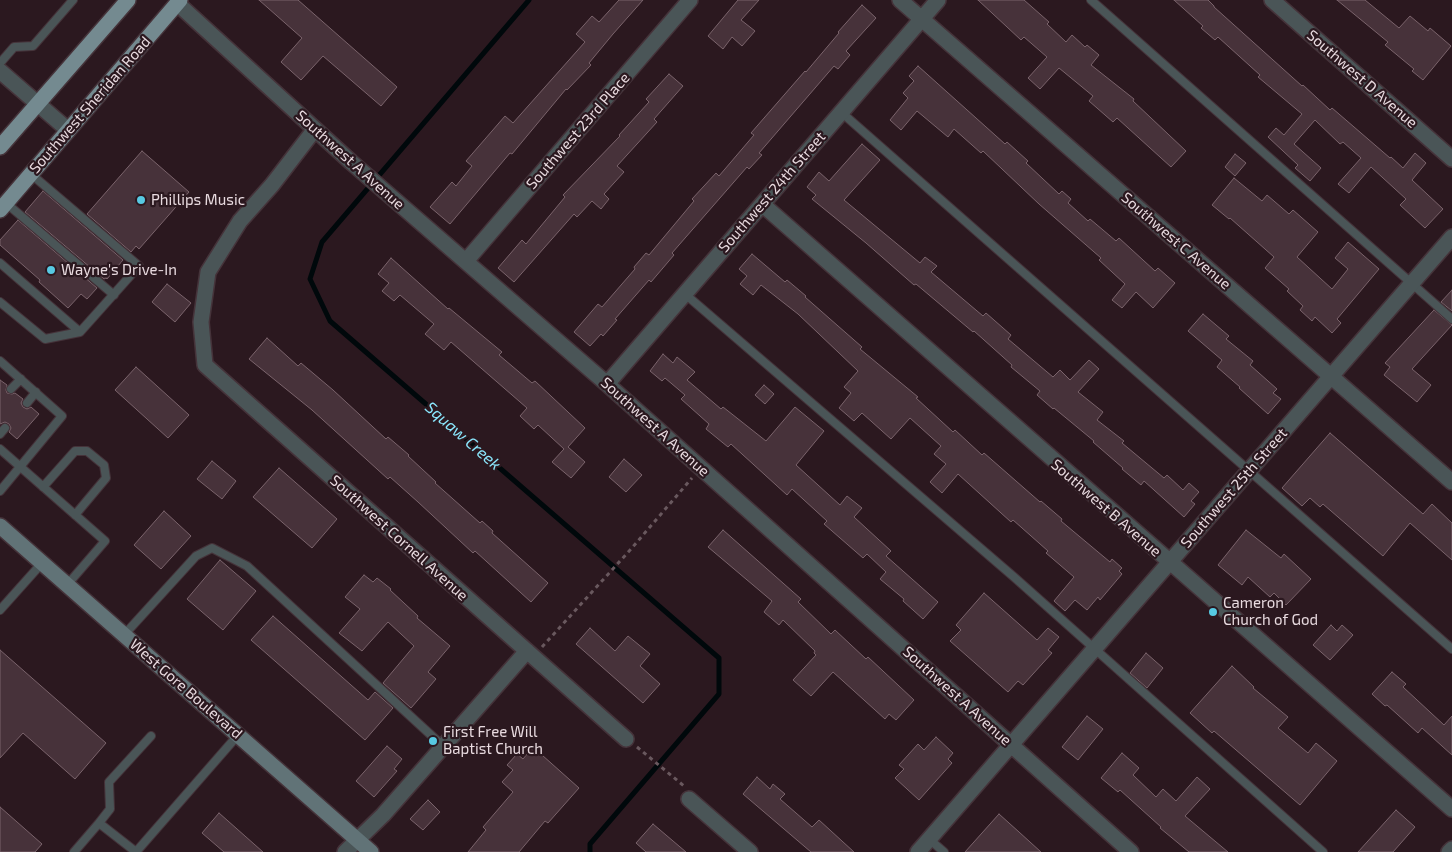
<!DOCTYPE html>
<style>
body{margin:0}
canvas{display:block;background:#2b181f}
</style>
<canvas width="1452" height="852"></canvas>
<script>
const c = document.querySelector('canvas').getContext('2d');
c.lineJoin = 'round';
function toPath(rows) {
  const path = new Path2D();
  for (const r of rows) {
    path.moveTo(r[0], r[1]);
    for (let i = 2; i < r.length; i += 2) path.lineTo(r[i], r[i + 1]);
  }
  return path;
}
function stroke(path, color, width, dash) {
  c.strokeStyle = color;
  c.lineWidth = width;
  c.lineCap = dash ? 'butt' : 'round';
  c.setLineDash(dash || []);
  c.stroke(path);
}
function fill(path, color) {
  c.fillStyle = color;
  c.fill(path, 'evenodd');
}
function write(font, color, halo, rows, align = 'center') {
  c.font = font + ' "Exo 2",sans-serif';
  c.lineWidth = 4.5;
  c.setLineDash([]);
  c.textBaseline = 'middle';
  c.strokeStyle = halo;
  c.fillStyle = color;
  for (const [text, x, y, turn = 0] of rows) {
    c.save();
    c.translate(x, y);
    c.rotate((+turn || 0) * Math.PI / 180);
    c.textAlign = isNaN(turn) ? turn : align;
    if (halo) c.strokeText(text, 0, 0);
    c.fillText(text, 0, 0);
    c.restore();
  }
}
const stream = toPath([
 [529,0,322,242,310,279,330,321,719,658,719,694,590,844,590,852]
]);
const building = toPath([
 [259,0,298,0,397,87,381,106,323,56,301,80,281,62,302,38,259,0],
 [619,0,643,0,613,34,589,63,591,65,567,90,566,89,512,154,510,153,450,224,430,207,452,182,456,186,472,166,466,161,505,116,513,123,585,42,576,34,592,16,599,22,619,0],
 [738,0,759,0,741,20,755,31,742,46,732,37,723,49,708,36,738,0],
 [978,0,1024,0,1049,22,1047,24,1066,42,1072,35,1085,47,1087,45,1099,55,1091,65,1134,99,1133,101,1186,151,1171,167,1117,118,1113,122,1089,101,1093,96,1059,68,1040,89,1028,78,1047,57,1024,37,1021,40,978,0],
 [1174,0,1208,0,1214,6,1214,7,1302,86,1303,85,1330,110,1332,108,1390,158,1391,157,1403,168,1415,153,1426,163,1412,180,1443,209,1425,228,1400,205,1406,199,1371,167,1349,193,1338,184,1361,158,1343,142,1340,144,1315,120,1294,144,1321,168,1310,181,1295,168,1298,165,1268,137,1276,128,1284,135,1302,114,1258,77,1260,75,1218,37,1215,40,1201,28,1203,26,1174,0],
 [1337,0,1365,0,1399,28,1410,16,1428,31,1430,28,1451,46,1423,80,1412,71,1414,69,1385,45,1388,42,1337,0],
 [862,5,876,18,846,51,850,55,838,69,834,66,759,153,762,155,749,169,747,167,672,253,674,255,651,282,649,280,615,319,617,320,603,336,601,334,590,346,574,332,598,304,602,307,635,269,634,267,646,253,649,255,694,201,692,199,716,173,719,176,754,135,751,133,805,71,806,72,839,33,838,32,862,5],
 [918,66,1005,144,1007,142,1028,161,1026,163,1059,194,1062,191,1071,199,1068,203,1088,221,1090,219,1116,241,1119,238,1155,271,1158,268,1175,283,1153,308,1136,292,1122,308,1112,300,1125,284,1099,260,1101,258,1039,204,983,151,981,153,954,129,948,137,917,111,901,130,890,120,908,98,903,93,914,81,909,76,918,66],
 [669,74,683,86,654,119,657,122,617,166,624,172,604,194,609,199,601,209,592,201,577,217,574,214,514,282,498,268,522,240,526,244,565,197,563,195,620,136,619,135,649,102,646,99,669,74],
 [862,144,880,160,844,200,920,263,925,257,937,266,931,272,983,316,986,313,1011,335,1008,339,1053,377,1060,370,1070,380,1089,360,1099,369,1078,392,1103,412,1097,420,1124,441,1122,443,1164,478,1167,475,1183,490,1189,483,1199,492,1191,501,1195,504,1184,517,1144,481,1141,485,1122,469,1123,468,1093,442,1094,441,1054,408,1053,409,1037,395,1040,391,1011,367,1012,365,974,331,973,332,916,284,914,285,866,243,812,199,816,195,807,187,819,172,829,181,862,144],
 [142,151,189,192,139,249,136,246,131,252,87,214,142,151],
 [1235,154,1246,163,1235,176,1225,167,1235,154],
 [1234,178,1262,201,1267,195,1289,214,1293,210,1318,232,1297,257,1332,289,1348,269,1335,258,1348,242,1379,269,1337,319,1341,323,1332,333,1315,317,1312,321,1300,310,1303,306,1287,291,1289,289,1265,268,1274,257,1230,218,1229,219,1212,205,1234,178],
 [43,191,123,260,107,279,106,278,104,279,25,212,43,191],
 [18,220,97,288,87,299,81,294,68,308,39,282,40,280,0,245,0,240,18,220],
 [752,254,785,282,787,280,806,296,805,297,862,347,860,349,918,397,916,398,953,432,955,430,982,455,984,453,1040,502,1041,501,1062,519,1061,521,1110,562,1112,559,1122,568,1119,571,1122,574,1100,600,1098,597,1087,610,1075,600,1065,611,1054,601,1074,577,1046,553,1048,551,1013,520,1011,522,958,474,942,493,930,482,946,464,934,454,941,446,910,418,891,439,862,413,854,421,839,408,851,393,844,387,858,371,798,314,761,285,753,295,740,284,747,276,739,269,752,254],
 [391,258,448,309,449,308,502,352,499,355,532,383,535,381,585,428,568,447,585,462,571,478,552,462,564,449,538,425,534,429,520,416,527,408,451,342,444,350,425,334,434,324,400,295,394,301,382,291,389,283,378,274,391,258],
 [167,284,191,303,175,322,152,302,167,284],
 [1452,290,1452,311,1441,302,1452,290],
 [1434,310,1452,325,1412,369,1431,385,1417,402,1384,375,1390,367,1385,363,1434,310],
 [1203,314,1229,336,1226,339,1253,361,1250,365,1277,389,1273,393,1281,399,1268,414,1239,388,1240,387,1217,367,1222,360,1188,331,1203,314],
 [267,338,298,366,301,363,333,390,386,439,388,437,409,455,408,456,436,482,435,483,480,523,482,521,493,531,492,533,548,583,531,602,475,551,473,553,418,502,390,477,388,479,312,410,249,359,267,338],
 [663,354,673,363,677,357,695,372,687,380,721,409,723,407,766,441,795,407,824,431,796,465,840,505,847,496,862,508,854,517,891,551,886,556,938,602,923,619,903,601,904,599,880,579,886,572,867,554,863,558,824,524,827,521,792,489,787,495,731,444,728,447,706,429,709,424,681,399,685,395,665,378,662,381,650,371,663,354],
 [136,367,189,415,168,438,115,390,136,367],
 [0,380,7,385,6,390,7,393,12,394,15,393,23,399,21,403,23,407,27,409,31,407,39,414,17,439,9,432,11,428,9,424,5,422,0,424,0,380],
 [764,385,774,394,765,404,755,395,764,385],
 [1330,433,1423,514,1432,504,1452,523,1452,560,1410,523,1383,556,1323,504,1320,507,1310,498,1302,506,1282,488,1330,433],
 [624,459,642,475,626,492,609,477,624,459],
 [212,461,236,481,222,499,197,479,212,461],
 [279,468,337,519,312,548,253,497,279,468],
 [164,511,191,536,161,569,134,545,164,511],
 [723,530,801,599,798,602,831,634,835,630,866,659,868,657,914,700,896,720,889,714,885,719,833,672,811,696,793,680,816,655,814,653,815,651,783,620,779,625,764,612,772,601,708,547,723,530],
 [1246,530,1281,558,1284,554,1311,579,1286,605,1274,593,1270,597,1248,577,1242,585,1218,565,1246,530],
 [220,560,256,591,223,630,187,599,220,560],
 [364,575,373,582,377,578,391,589,390,590,418,616,417,618,450,646,428,672,436,679,411,708,383,683,414,646,388,622,362,651,339,633,360,609,345,597,364,575],
 [984,593,1037,640,1048,628,1059,637,1048,650,1052,653,1023,685,1018,681,1008,692,950,641,961,630,956,625,984,593],
 [273,616,368,700,375,692,393,708,365,740,251,640,273,616],
 [1331,625,1337,631,1342,625,1353,635,1330,660,1313,645,1331,625],
 [590,628,615,651,628,636,650,654,640,666,660,684,643,703,576,644,590,628],
 [0,650,106,743,75,779,23,733,0,758,0,650],
 [1146,653,1163,668,1147,688,1130,673,1146,653],
 [1232,666,1254,687,1253,688,1288,717,1278,728,1308,753,1316,743,1337,761,1300,805,1214,731,1212,733,1190,713,1232,666],
 [1392,672,1406,684,1403,687,1444,725,1452,716,1452,755,1422,728,1418,733,1387,705,1385,706,1372,694,1392,672],
 [1087,716,1103,729,1078,760,1062,747,1087,716],
 [936,737,953,753,948,759,952,763,919,800,895,778,904,769,899,765,918,744,924,750,936,737],
 [387,746,402,759,394,769,397,771,374,797,356,781,387,746],
 [533,747,579,788,548,823,545,821,519,852,468,852,486,830,483,827,513,792,502,782,513,770,507,765,517,754,523,759,533,747],
 [1122,753,1139,768,1133,775,1156,797,1163,789,1176,801,1197,777,1210,789,1185,816,1228,852,1189,852,1160,828,1161,827,1120,790,1118,792,1101,778,1122,753],
 [757,777,770,789,773,784,785,794,780,799,812,827,819,820,854,852,811,852,743,794,757,777],
 [428,800,440,812,423,830,410,819,428,800],
 [0,807,42,844,35,852,0,852,0,807],
 [1396,810,1415,827,1393,852,1358,852,1396,810],
 [219,813,263,852,224,852,202,833,219,813],
 [999,814,1019,832,1041,852,965,852,999,814],
 [653,824,686,852,646,852,636,843,653,824]
]);
const path = toPath([
 [542,647,631,549,692,478],
 [637,747,684,786]
]);
const lane = toPath([
 [1091,0,1452,319],
 [0,63,14,47,33,46,73,0],
 [841,112,1452,649],
 [6,203,114,295],
 [0,263,80,332],
 [685,294,1014,577,1323,852],
 [0,302,45,339,80,332,139,266,31,174],
 [0,361,62,416,0,491],
 [11,389,21,379],
 [27,403,36,392],
 [0,434,5,428],
 [0,449,105,541,67,585],
 [43,487,75,451,87,451,104,465,106,478,75,515],
 [0,610,42,563],
 [124,635,196,556,212,548,247,566,444,747],
 [99,823,110,809,109,782,151,736],
 [929,839,944,852],
 [74,852,99,823,136,852,238,735]
]);
const street = toPath([
 [900,0,1452,482],
 [1272,0,1452,159],
 [177,3,351,162,607,384,1131,852],
 [0,71,68,130],
 [315,129,272,185,240,221,208,272,201,322,205,365,626,739],
 [762,204,1452,809],
 [466,261,690,0],
 [607,384,938,0],
 [689,799,750,852],
 [345,852,383,815,527,651],
 [918,852,1452,237],
 [1449,852,1452,849]
]);
const secondary = toPath([
 [0,526,371,852]
]);
const primary = toPath([
 [0,147,128,0],
 [0,210,180,0]
]);
const markers = [
 [141,200,5,"#57c9e2"],
 [51,270,5,"#57c9e2"],
 [1213,612,5,"#57c9e2"],
 [433,741,5,"#57c9e2"]
];
const streetNames = [
 ["Southwest D Avenue",1362,79,41],
 ["Southwest Sheridan Road",90,105,-49],
 ["Southwest 23rd Place",578,131,-49],
 ["Southwest A Avenue",350,160,42],
 ["Southwest 24th Street",772,192,-49],
 ["Southwest C Avenue",1176,241,41],
 ["Southwest A Avenue",655,427,42],
 ["Southwest 25th Street",1234,488,-49],
 ["Southwest B Avenue",1106,508,41],
 ["Southwest Cornell Avenue",399,538,42],
 ["West Gore Boulevard",186,689,41],
 ["Southwest A Avenue",957,696,42]
];
const poiNames = [
 ["Phillips Music",151,200],
 ["Wayne's Drive-In",61,270],
 ["Cameron",1223,603],
 ["Church of God",1223,620],
 ["First Free Will",443,732],
 ["Baptist Church",443,749]
];
const waterNames = [
 ["Squaw Creek",463,436,41]
];
stroke(stream, '#00080b', 5);
fill(building, '#47323a');
stroke(building, '#7a636b', 1);
stroke(lane, '#45333a', 10);
stroke(street, '#45333a', 18);
stroke(secondary, '#45333a', 18);
stroke(primary, '#45333a', 18);
stroke(path, '#69585e', 3, [4, 4]);
stroke(lane, '#4a5557', 8);
stroke(street, '#4a5557', 15);
stroke(secondary, '#617377', 15);
stroke(primary, '#748a90', 15);
for (const [x, y, r, color] of markers) {
  const dot = new Path2D();
  dot.arc(x, y, r, 0, 2 * Math.PI);
  c.fillStyle = color;
  c.fill(dot);
  stroke(dot, '#2b181f', 2);
}
write('15px', '#e8dadf', '#2b181f', streetNames);
write('15px', '#e8dadf', '#2b181f', poiNames, 'left');
write('italic 16px', '#8be8fe', '#2b181f', waterNames);
</script>
